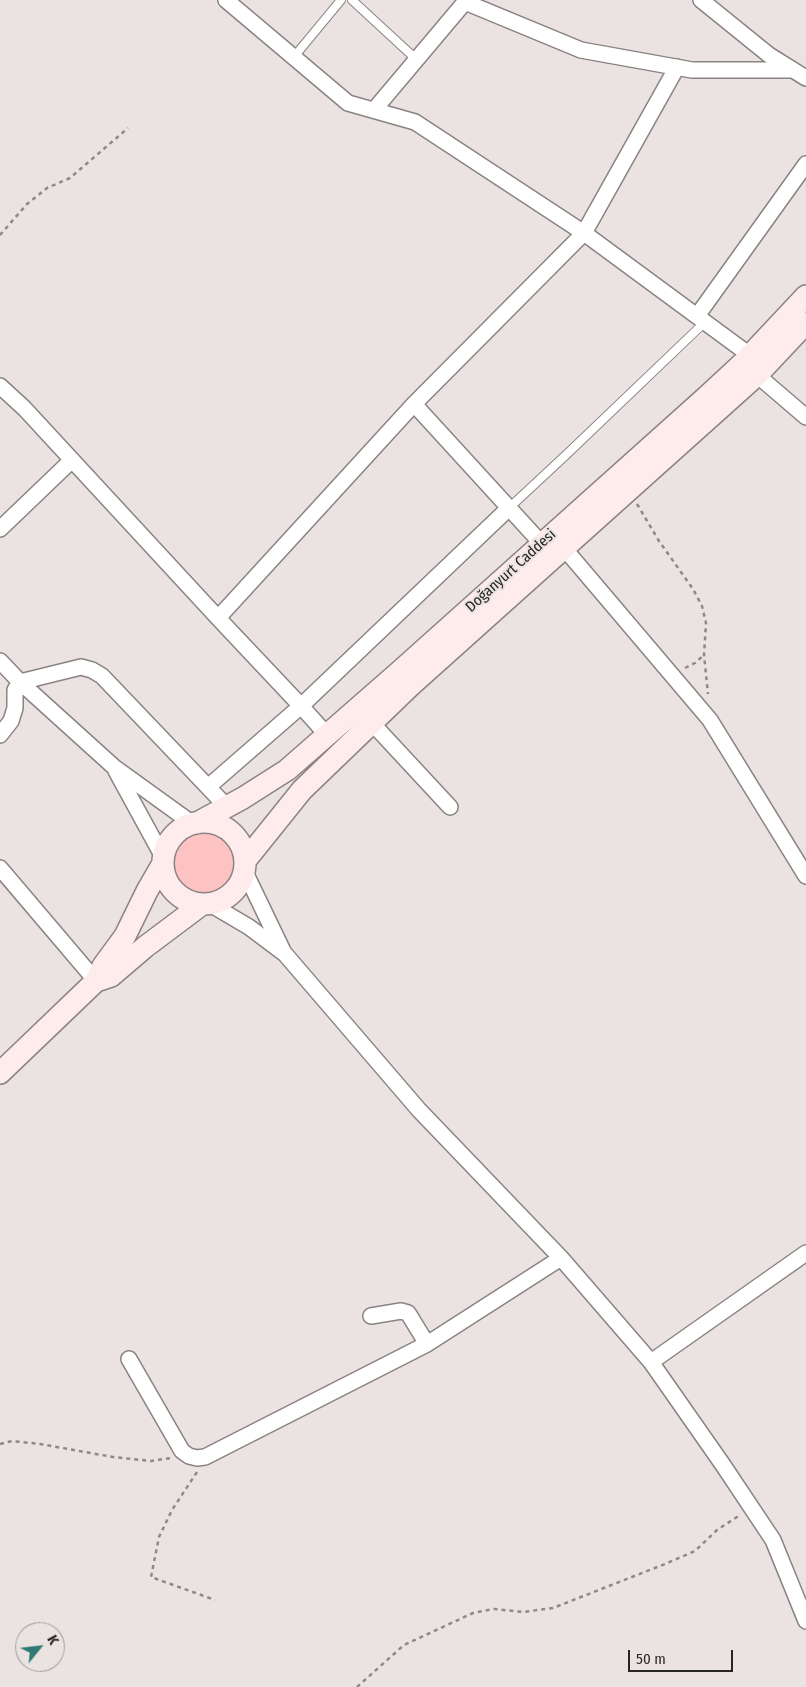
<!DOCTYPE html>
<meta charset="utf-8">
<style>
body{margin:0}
#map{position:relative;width:806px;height:1687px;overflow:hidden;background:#ebe3e2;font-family:"Fira Sans Condensed",sans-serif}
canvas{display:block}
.north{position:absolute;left:15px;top:1622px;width:50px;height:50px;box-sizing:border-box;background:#ebe3e2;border:1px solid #9d9796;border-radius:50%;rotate:61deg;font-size:14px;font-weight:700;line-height:20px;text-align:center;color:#282525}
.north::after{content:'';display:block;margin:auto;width:18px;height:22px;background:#317975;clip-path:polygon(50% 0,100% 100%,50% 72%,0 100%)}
.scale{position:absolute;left:628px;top:1650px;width:105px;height:22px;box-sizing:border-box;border:2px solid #282525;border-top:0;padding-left:6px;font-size:15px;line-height:18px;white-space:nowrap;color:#282525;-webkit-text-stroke:4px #ebe3e2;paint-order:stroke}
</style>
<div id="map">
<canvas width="806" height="1687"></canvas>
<div class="north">K</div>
<div class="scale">50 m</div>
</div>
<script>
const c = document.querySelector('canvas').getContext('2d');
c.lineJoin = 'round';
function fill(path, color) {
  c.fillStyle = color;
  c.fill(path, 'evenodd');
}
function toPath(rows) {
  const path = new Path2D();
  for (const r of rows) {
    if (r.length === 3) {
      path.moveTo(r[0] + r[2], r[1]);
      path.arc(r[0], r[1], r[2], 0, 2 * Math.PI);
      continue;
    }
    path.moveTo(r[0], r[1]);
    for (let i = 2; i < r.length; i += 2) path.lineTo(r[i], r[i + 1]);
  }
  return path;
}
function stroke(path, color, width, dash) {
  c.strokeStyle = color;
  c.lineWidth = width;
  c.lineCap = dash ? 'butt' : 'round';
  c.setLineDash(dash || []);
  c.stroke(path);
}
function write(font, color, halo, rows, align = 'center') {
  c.font = font + ' "Fira Sans Condensed",sans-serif';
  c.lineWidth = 4;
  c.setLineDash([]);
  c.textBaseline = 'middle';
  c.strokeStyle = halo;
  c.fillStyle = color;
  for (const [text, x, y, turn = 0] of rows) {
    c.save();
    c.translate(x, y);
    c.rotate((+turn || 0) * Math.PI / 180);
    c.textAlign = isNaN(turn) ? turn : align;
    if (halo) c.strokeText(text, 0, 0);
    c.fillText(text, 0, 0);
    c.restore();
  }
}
const green = toPath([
 [204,863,34]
]);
const path = toPath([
 [0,235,27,204,47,188,70,178,128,128],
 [637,504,659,541,693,589,702,606,706,623,704,655,708,694],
 [685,668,695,663,704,655],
 [0,1444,12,1441,40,1444,113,1457,151,1461,171,1458],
 [197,1472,172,1510,159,1537,151,1577,215,1600],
 [357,1687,404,1645,473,1613,494,1609,523,1612,553,1608,665,1564,695,1551,717,1530,740,1515]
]);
const lane = toPath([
 [352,0,417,60],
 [298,52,341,0],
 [509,508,567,454,705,322]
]);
const street = toPath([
 [226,0,348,103,415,122,584,233,751,356],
 [701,0,769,55,806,78],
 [374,110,465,2,581,50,692,70,793,70],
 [697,316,806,164],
 [757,375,806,417],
 [0,386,24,408,218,618,301,706,327,735],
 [414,404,542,544],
 [0,529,72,460],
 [564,548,710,720,806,876],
 [218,618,414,404,584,233,677,67],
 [0,661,20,682,114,767,193,824],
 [372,723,450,807],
 [0,735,11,721,15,708,15,690,20,682,81,667,92,670,102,676,227,807],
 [116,771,163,857],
 [208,787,301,706,509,508],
 [0,868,96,981],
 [244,870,283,951],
 [210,904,249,927,285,954,419,1110,561,1258,651,1362,723,1465,773,1540,806,1621],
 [371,1316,401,1311,408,1313,427,1344],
 [129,1359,182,1451,189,1456,197,1458,205,1457,427,1344,561,1258],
 [651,1362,806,1253]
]);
const secondary = toPath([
 [204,863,41],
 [197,823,243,798,287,770,398,673,704,399,744,362,806,296],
 [245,861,302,790,410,686,757,375,806,323],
 [96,981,103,966,125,936,147,891,162,865],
 [0,1073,96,981,111,976,145,947,201,905]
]);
const streetNames = [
 ["Doğanyurt Caddesi",511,571,-42]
];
fill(green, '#fdc3c3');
stroke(lane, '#8b8383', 10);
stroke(street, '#8b8383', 18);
stroke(secondary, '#8b8383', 24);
stroke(path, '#8e8988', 2.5, [4, 4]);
stroke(lane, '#fff', 8);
stroke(street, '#fff', 15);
stroke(secondary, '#feecec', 21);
write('15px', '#282525', '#ebe3e2', streetNames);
</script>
